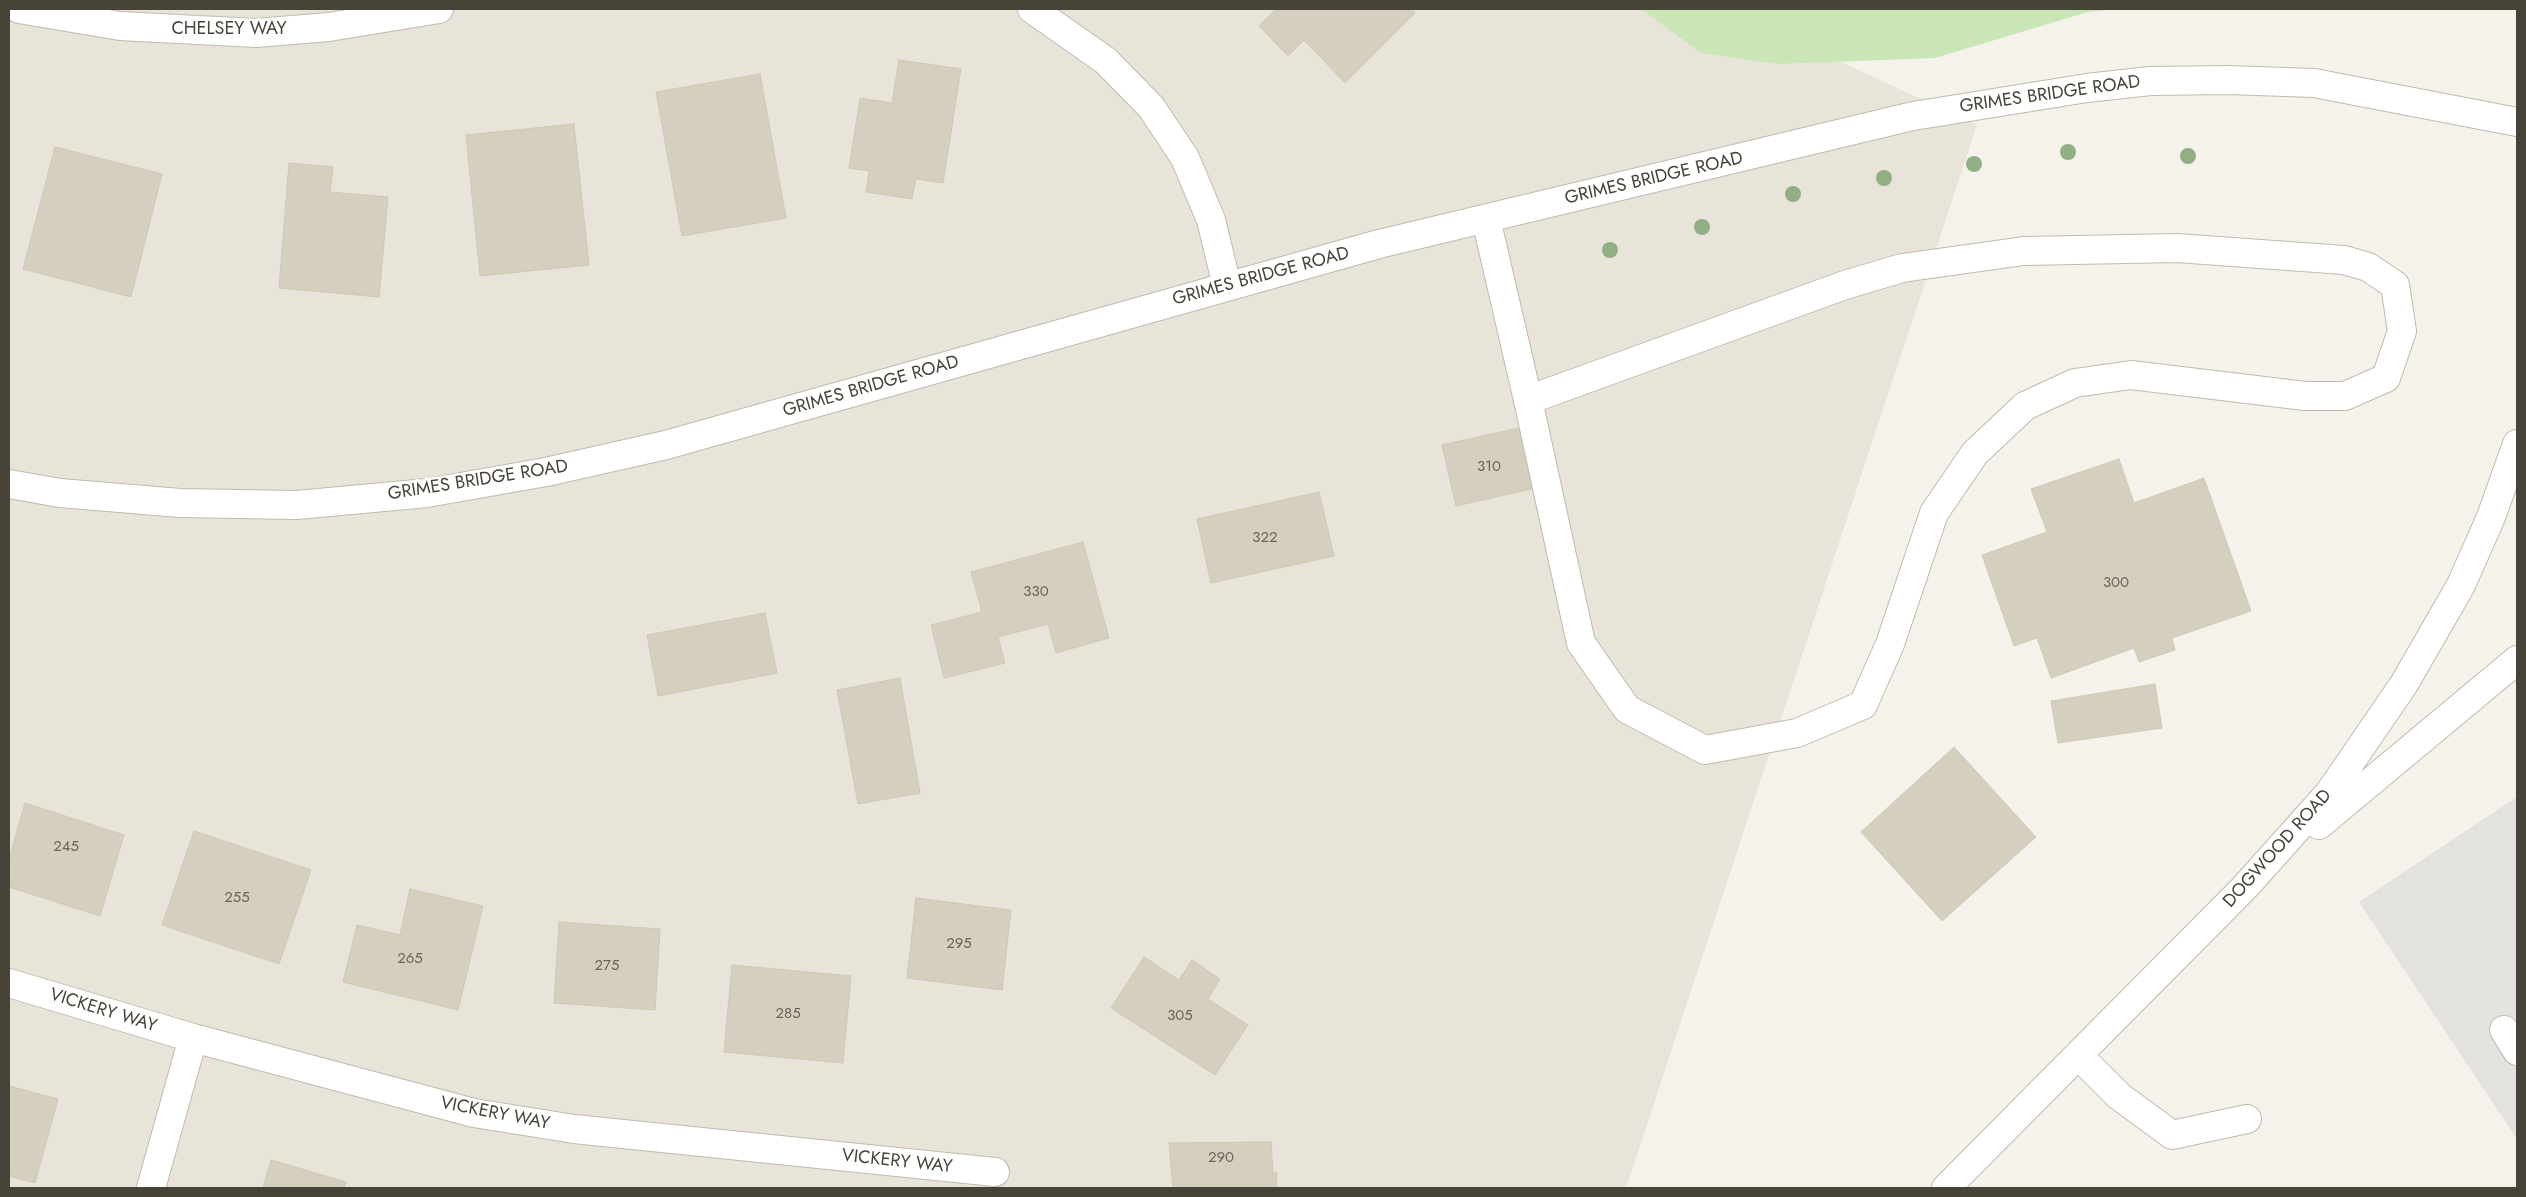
<!DOCTYPE html>
<style>
body{margin:0}
#map{position:relative;width:2526px;height:1197px;overflow:hidden;background:#f4f2ea;font-family:Jost,sans-serif}
canvas{display:block}
.frame{position:absolute;inset:0;border:10px solid #484338;pointer-events:none}
</style>
<div id="map">
<canvas width="2526" height="1197"></canvas>
<div class="frame"></div>
</div>
<script>
const c = document.querySelector('canvas').getContext('2d');
c.lineJoin = 'round';
function fill(path, color) {
  c.fillStyle = color;
  c.fill(path, 'evenodd');
}
function toPath(rows) {
  const path = new Path2D();
  for (const r of rows) {
    path.moveTo(r[0], r[1]);
    for (let i = 2; i < r.length; i += 2) path.lineTo(r[i], r[i + 1]);
  }
  return path;
}
function stroke(path, color, width, dash) {
  c.strokeStyle = color;
  c.lineWidth = width;
  c.lineCap = dash ? 'butt' : 'round';
  c.setLineDash(dash || []);
  c.stroke(path);
}
function write(font, color, halo, rows, align = 'center') {
  c.font = font + ' Jost,sans-serif';
  c.lineWidth = 5;
  c.setLineDash([]);
  c.textBaseline = 'middle';
  c.strokeStyle = halo;
  c.fillStyle = color;
  for (const [text, x, y, turn = 0] of rows) {
    c.save();
    c.translate(x, y);
    c.rotate((+turn || 0) * Math.PI / 180);
    c.textAlign = isNaN(turn) ? turn : align;
    if (halo) c.strokeText(text, 0, 0);
    c.fillText(text, 0, 0);
    c.restore();
  }
}
const residential = toPath([
 [9,9,1727,9,1977,125,1626,1188,9,1188]
]);
const green = toPath([
 [1641,9,2119,9,2088,12,1935,58,1778,64,1701,53]
]);
const parking = toPath([
 [2517,797,2517,1139,2359,902]
]);
const building = toPath([
 [1276,9,1411,9,1415,13,1345,83,1304,40,1288,56,1259,26,1276,9],
 [899,60,961,69,943,183,916,179,912,199,866,192,869,171,849,168,860,98,892,103,899,60],
 [760,74,786,218,682,236,656,92,760,74],
 [574,124,589,265,480,276,466,135,574,124],
 [55,147,162,174,131,297,23,269,55,147],
 [289,163,333,167,330,192,388,197,379,297,279,288,289,163],
 [1523,427,1536,488,1456,506,1442,445,1523,427],
 [2119,459,2134,503,2204,478,2251,611,2172,638,2175,650,2139,662,2134,648,2051,678,2037,638,2014,646,1982,555,2047,532,2031,489,2119,459],
 [1319,492,1334,556,1211,583,1197,519,1319,492],
 [1083,542,1109,638,1056,653,1048,624,998,637,1005,663,944,678,931,625,982,612,971,572,1083,542],
 [765,613,777,673,658,696,647,635,765,613],
 [900,678,920,793,858,804,837,690,900,678],
 [2155,684,2162,728,2058,743,2051,701,2155,684],
 [1954,747,2036,837,1942,921,1861,832,1954,747],
 [25,803,124,835,100,916,9,887,9,859,25,803],
 [194,831,311,870,279,964,162,925,194,831],
 [410,889,483,906,458,1010,343,982,357,925,400,935,410,889],
 [916,898,1011,910,1002,990,907,978,916,898],
 [559,922,660,929,655,1010,554,1003,559,922],
 [1144,957,1179,980,1192,960,1220,979,1208,999,1248,1025,1215,1075,1111,1008,1144,957],
 [732,965,851,976,843,1063,724,1052,732,965],
 [9,1086,58,1099,35,1183,9,1176,9,1086],
 [1271,1142,1273,1173,1277,1173,1276,1188,1173,1188,1169,1143,1271,1142],
 [271,1160,346,1182,344,1188,263,1188,271,1160]
]);
const minor = toPath([
 [19,9,120,26,256,33,329,27,439,9],
 [1032,9,1106,61,1151,107,1185,158,1211,220,1227,286],
 [1486,219,1528,400,1581,643,1627,709,1705,750,1797,733,1863,705,1890,644,1934,513,1975,453,2025,406,2075,383,2131,375,2305,396,2345,396,2386,378,2402,331,2395,285,2368,267,2344,260,2177,248,2024,251,1902,268,1845,285,1528,400],
 [9,484,60,493,180,503,297,505,427,493,546,472,666,445,1379,244,1913,116,2087,88,2150,81,2228,80,2314,83,2517,122],
 [2319,825,2517,660],
 [9,983,193,1038,474,1113,574,1129,995,1172],
 [2504,1030,2517,1051],
 [2078,1055,2119,1096,2172,1135,2247,1119],
 [151,1188,193,1038],
 [1946,1188,2245,887,2330,792,2404,684,2461,585,2491,517,2517,444]
]);
const trees = [
 [2068,152],
 [2188,156],
 [1974,164],
 [1884,178],
 [1793,194],
 [1702,227],
 [1610,250]
];
const numberNames = [
 ["310",1489,467],
 ["322",1265,538],
 ["300",2116,583],
 ["330",1036,592],
 ["245",66,847],
 ["255",237,898],
 ["295",959,944],
 ["265",410,959],
 ["275",607,966],
 ["285",788,1014],
 ["305",1180,1016],
 ["290",1221,1158]
];
const streetNames = [
 ["CHELSEY WAY",229,30],
 ["GRIMES BRIDGE ROAD",2050,95,-8],
 ["GRIMES BRIDGE ROAD",1654,179,-13],
 ["GRIMES BRIDGE ROAD",1261,277,-15],
 ["GRIMES BRIDGE ROAD",871,387,-16],
 ["GRIMES BRIDGE ROAD",478,481,-9],
 ["DOGWOOD ROAD",2278,849,-48],
 ["VICKERY WAY",103,1011,17],
 ["VICKERY WAY",495,1114,11],
 ["VICKERY WAY",897,1162,6]
];
fill(residential, '#e8e4d9');
fill(green, '#cbe6b6');
fill(parking, '#e3e2de');
fill(building, '#d5cfc0');
stroke(building, '#d0c8b4', 1);
stroke(minor, '#bfbbad', 30);
stroke(minor, '#fff', 28);
c.fillStyle = '#92ae83';
for (const [x, y] of trees) {
  c.beginPath();
  c.arc(x, y, 8, 0, 2 * Math.PI);
  c.fill();
}
write('15px', '#6b665a', null, numberNames);
write('18px', '#484338', '#fff', streetNames);
</script>
